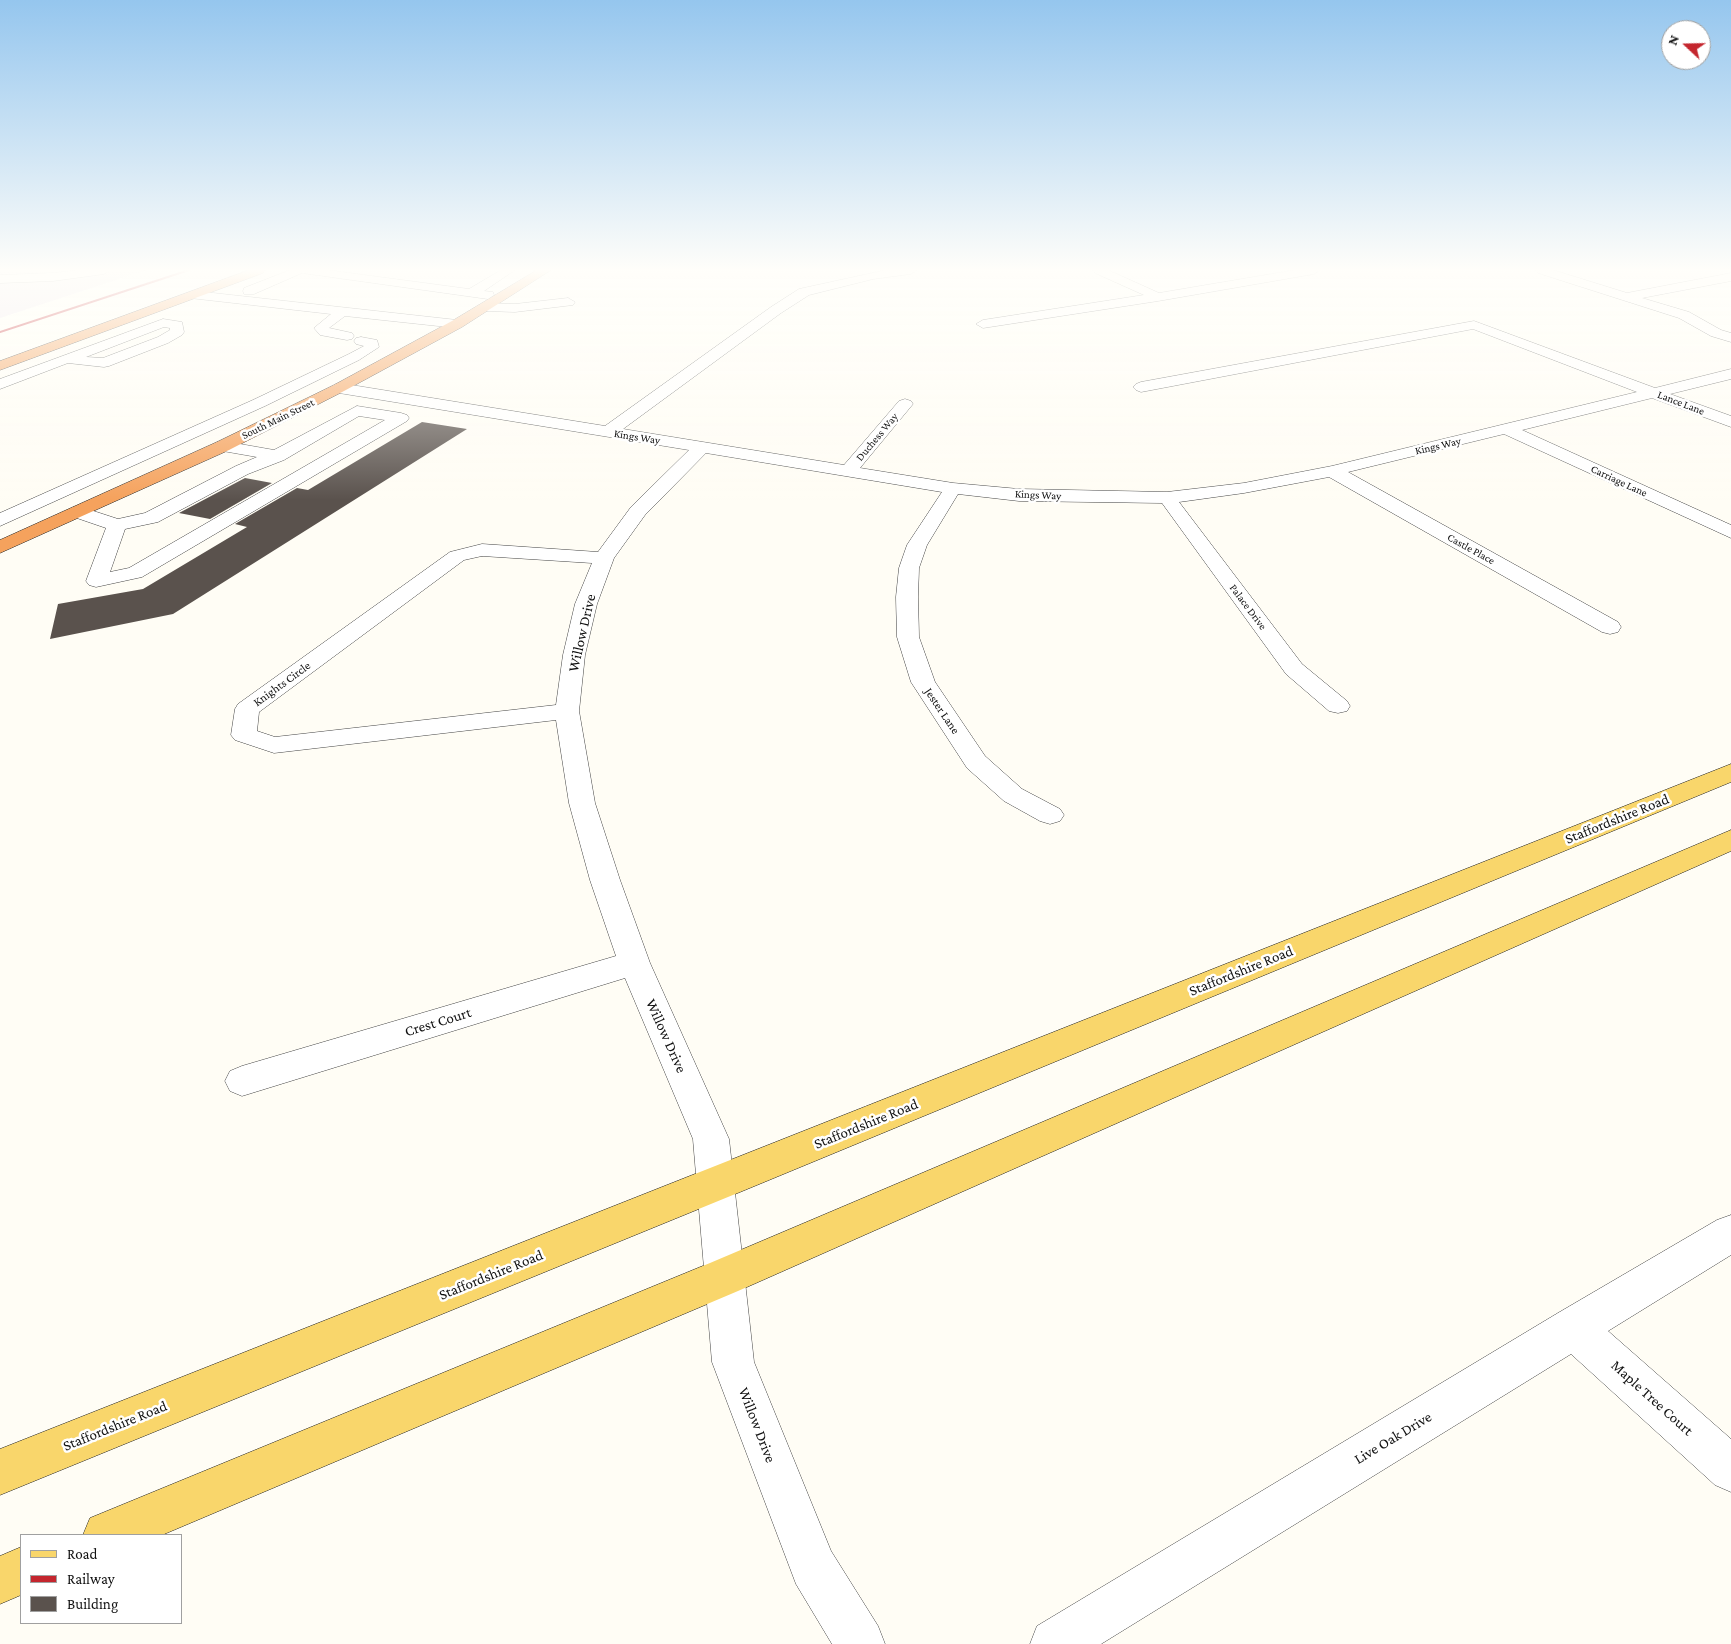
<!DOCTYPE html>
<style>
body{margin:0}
#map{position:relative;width:1731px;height:1644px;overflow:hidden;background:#fffdf5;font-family:"Crimson Pro",serif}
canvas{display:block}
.legend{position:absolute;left:20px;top:1534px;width:162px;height:90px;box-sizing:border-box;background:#fff;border:1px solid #a0a0a0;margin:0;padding:6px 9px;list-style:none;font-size:15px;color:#111}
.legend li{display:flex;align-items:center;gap:10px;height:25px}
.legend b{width:25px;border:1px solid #a0a0a0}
.north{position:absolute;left:1661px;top:20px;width:50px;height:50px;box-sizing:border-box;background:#fff;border:1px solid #a0a0a0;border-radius:50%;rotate:291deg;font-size:14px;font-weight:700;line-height:20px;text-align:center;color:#111}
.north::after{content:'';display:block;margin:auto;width:18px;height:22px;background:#c4262e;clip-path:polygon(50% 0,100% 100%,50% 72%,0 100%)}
</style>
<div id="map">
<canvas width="1731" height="1644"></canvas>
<ul class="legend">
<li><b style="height:6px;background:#f9d66b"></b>Road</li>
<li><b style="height:6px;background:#c4262e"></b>Railway</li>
<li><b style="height:14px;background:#5a524d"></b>Building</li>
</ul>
<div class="north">N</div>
</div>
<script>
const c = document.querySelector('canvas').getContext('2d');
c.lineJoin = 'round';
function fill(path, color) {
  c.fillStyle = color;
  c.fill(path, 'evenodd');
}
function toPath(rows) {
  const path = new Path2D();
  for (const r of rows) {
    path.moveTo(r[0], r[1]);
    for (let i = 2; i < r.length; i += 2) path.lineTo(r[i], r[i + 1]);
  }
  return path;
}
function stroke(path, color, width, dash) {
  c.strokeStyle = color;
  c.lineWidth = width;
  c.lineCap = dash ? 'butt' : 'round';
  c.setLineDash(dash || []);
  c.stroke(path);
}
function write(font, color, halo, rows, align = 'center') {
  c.font = font + ' "Crimson Pro",serif';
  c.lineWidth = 5;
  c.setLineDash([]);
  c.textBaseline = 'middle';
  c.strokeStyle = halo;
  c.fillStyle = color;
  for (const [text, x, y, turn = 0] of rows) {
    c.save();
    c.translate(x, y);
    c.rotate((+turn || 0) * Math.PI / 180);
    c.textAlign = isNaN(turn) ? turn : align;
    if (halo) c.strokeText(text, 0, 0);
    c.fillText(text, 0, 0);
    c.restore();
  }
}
const industrial = toPath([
 [0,270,146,270,0,318]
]);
const building = toPath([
 [422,422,467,429,173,614,50,639,58,604,143,589,247,527,235,524,297,488,308,490],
 [245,478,272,483,210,519,179,513]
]);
const minor = toPath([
 [80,270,110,270,104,274,53,281,0,283,0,275,53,273,80,270],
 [290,270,327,270,469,289,501,270,515,270,484,291,493,292,494,295,488,299,302,273,254,294,244,294,243,291,244,288,290,270],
 [534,270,550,270,544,274,536,273,534,270],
 [886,270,917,270,911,274,873,279,809,295,781,313,623,429,844,465,899,401,905,399,911,401,913,404,860,468,953,483,1019,489,1167,492,1244,483,1332,466,1637,392,1473,329,1141,392,1136,390,1133,387,1136,384,1141,382,1474,321,1655,388,1731,369,1731,379,1670,394,1731,416,1731,427,1652,398,1522,430,1731,525,1731,538,1504,434,1348,472,1618,622,1621,627,1618,632,1610,634,1602,632,1329,477,1244,493,1179,502,1302,664,1347,701,1350,706,1347,711,1338,713,1329,711,1286,674,1162,503,1019,501,958,494,927,545,919,568,918,597,919,637,935,682,985,756,1022,789,1060,809,1064,815,1060,821,1050,824,1040,821,1004,801,967,768,911,682,897,637,896,597,899,568,907,545,942,492,706,453,645,515,614,558,597,604,585,655,579,711,595,803,620,880,650,963,729,1139,754,1362,831,1551,878,1626,885,1644,832,1644,796,1584,712,1362,693,1139,625,978,242,1096,230,1091,225,1081,230,1071,242,1066,616,956,590,880,569,803,556,720,274,753,235,740,231,735,235,709,238,704,450,552,482,544,598,552,631,507,689,450,339,393,334,391,331,388,334,385,339,383,605,426,771,307,799,289,886,270],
 [482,556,592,563,575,604,563,655,556,705,275,737,257,731,259,712,464,560,482,556],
 [1093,270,1108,270,1159,293,1295,270,1320,270,1314,274,1158,301,983,328,976,324,983,320,1144,295,1095,273,1093,270],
 [1536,270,1553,270,1627,293,1731,273,1731,281,1642,298,1689,312,1721,330,1731,333,1731,342,1711,336,1679,318,1538,273,1536,270],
 [195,291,457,320,464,324,457,328,345,316,329,328,352,333,354,336,352,339,347,340,320,335,314,328,331,314,190,298,189,295,195,291],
 [568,298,575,302,573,305,515,312,486,311,479,307,486,303,515,304,568,298],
 [163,319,182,322,184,332,182,335,168,343,109,366,104,367,68,363,0,389,0,379,163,319],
 [164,327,170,328,170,330,158,337,103,358,86,357,164,327],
 [361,337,377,340,379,347,359,360,265,406,0,526,0,513,253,400,349,354,364,346,356,344,354,341,356,338,361,337],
 [357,406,401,413,407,415,409,418,407,421,142,577,96,587,89,585,86,581,106,528,71,516,69,512,71,508,78,506,118,519,145,513,236,466,257,457,217,450,214,446,217,442,223,441,274,450,357,406],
 [359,416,385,420,129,568,110,572,125,529,158,522,248,474,284,460,359,416],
 [1731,1215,1731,1255,1608,1331,1731,1439,1731,1492,1715,1485,1571,1354,1101,1644,1030,1644,1037,1626,1558,1313,1717,1220,1731,1215]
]);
const major = toPath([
 [1731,764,1731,782,728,1197,0,1495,0,1449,1731,764],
 [1731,830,1731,851,738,1291,162,1535,83,1535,90,1518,710,1263,1731,830],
 [21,1547,21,1595,0,1604,0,1556,21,1547]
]);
const highway = toPath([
 [249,270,265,270,263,273,0,370,0,361,249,270],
 [537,270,551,270,462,327,344,391,229,450,0,553,0,540,217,442,334,385,452,321,537,270]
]);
const rail = toPath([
 [0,332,189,270]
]);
const farStreetnames = [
 ["Lance Lane",1681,403,21],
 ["South Main Street",278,419,-26],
 ["Kings Way",637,437,9],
 ["Duchess Way",877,437,-50],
 ["Kings Way",1438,446,-13],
 ["Carriage Lane",1619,481,25],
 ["Kings Way",1038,495,3],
 ["Castle Place",1471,549,29],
 ["Palace Drive",1248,607,53]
];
const streetNames = [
 ["Knights Circle",282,684,-36],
 ["Jester Lane",942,711,56]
];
const nearStreetnames = [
 ["Willow Drive",582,633,-77],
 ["Staffordshire Road",1617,819,-22],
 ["Staffordshire Road",1241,971,-22],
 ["Crest Court",438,1022,-17],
 ["Willow Drive",666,1036,66],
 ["Staffordshire Road",866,1124,-22],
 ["Staffordshire Road",491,1275,-22],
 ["Maple Tree Court",1652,1398,42],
 ["Willow Drive",757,1425,69],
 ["Staffordshire Road",115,1426,-22],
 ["Live Oak Drive",1393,1438,-31]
];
fill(industrial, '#eee6ef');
fill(building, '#5a524d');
stroke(minor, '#444', 1);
stroke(major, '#222', 1);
stroke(highway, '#222', 1);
fill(minor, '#fff');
fill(major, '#f9d66b');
fill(highway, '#f5a25d');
stroke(rail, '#c4262e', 2);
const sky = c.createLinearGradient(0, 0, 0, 500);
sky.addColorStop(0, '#95c6ee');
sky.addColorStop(0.54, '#fffefa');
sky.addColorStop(1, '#fffefa00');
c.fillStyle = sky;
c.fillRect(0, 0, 1731, 500);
write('11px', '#111', '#fff', farStreetnames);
write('12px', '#111', '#fff', streetNames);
write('15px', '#111', '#fff', nearStreetnames);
</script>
